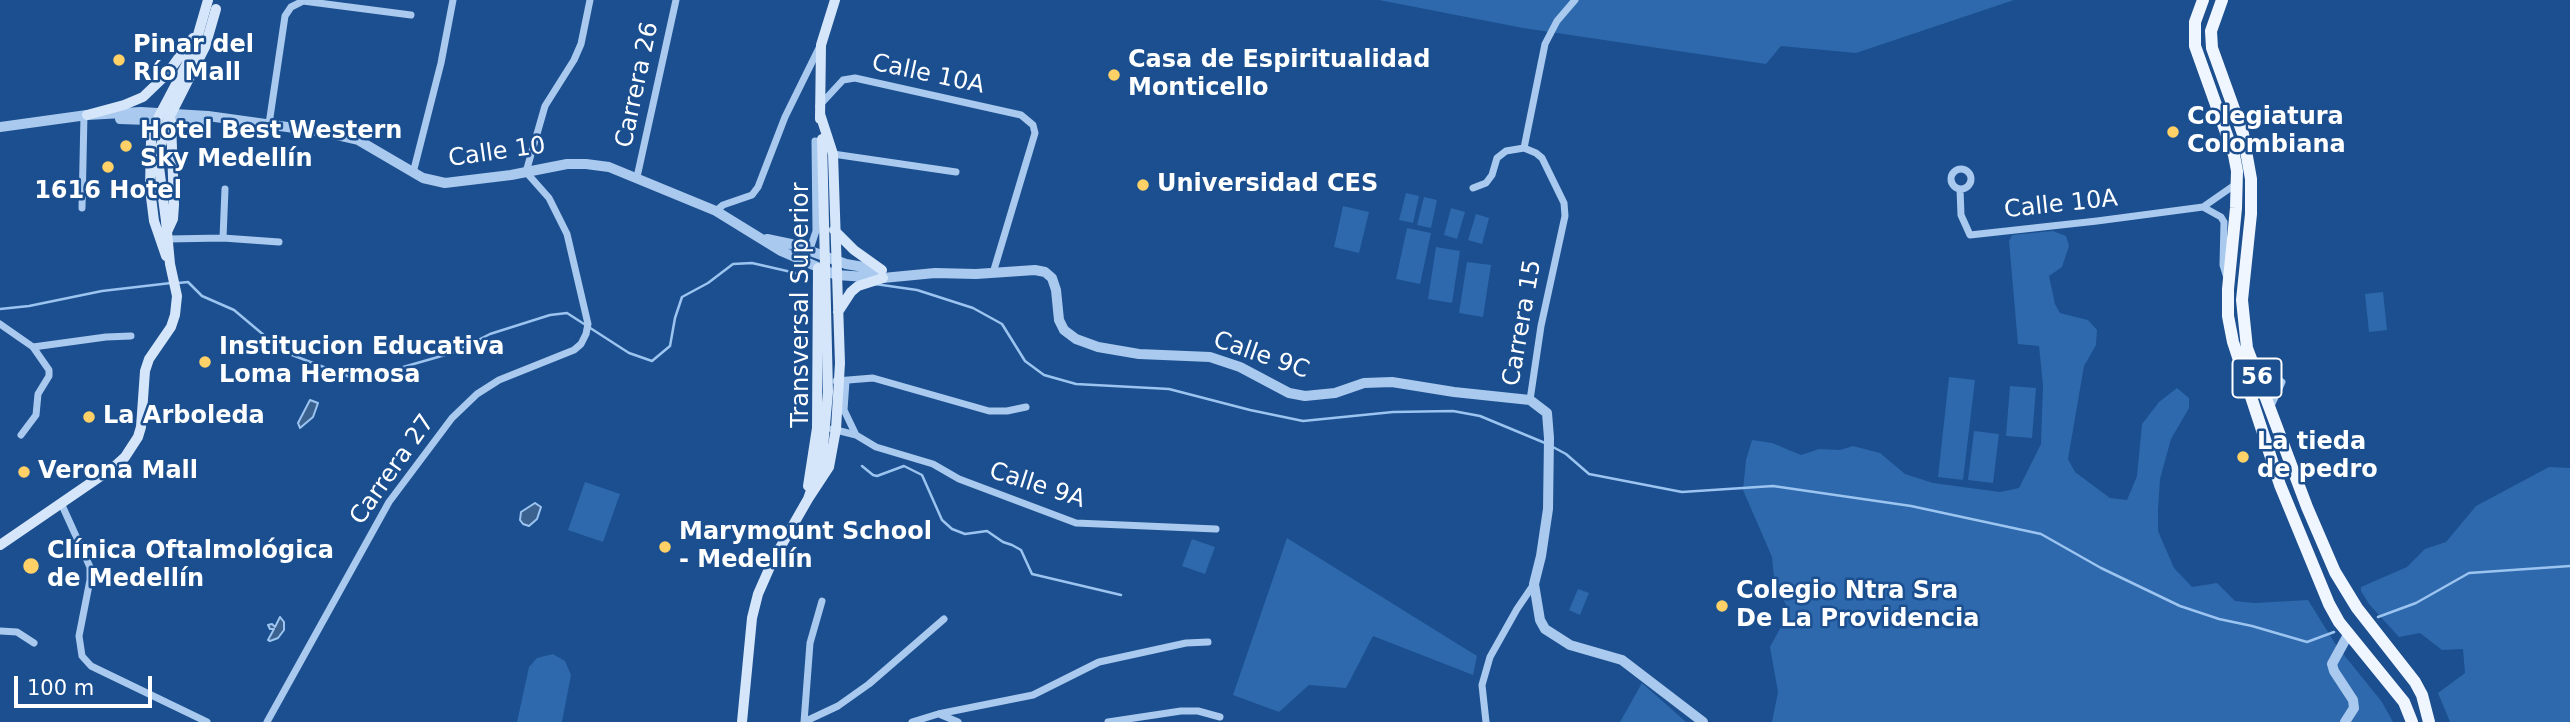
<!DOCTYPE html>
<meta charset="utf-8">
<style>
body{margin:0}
#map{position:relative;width:2570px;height:722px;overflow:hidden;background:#1b4f8f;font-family:"DejaVu Sans",sans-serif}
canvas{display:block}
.scale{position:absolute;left:14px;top:676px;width:138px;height:32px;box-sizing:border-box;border:4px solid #fff;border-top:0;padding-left:9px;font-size:21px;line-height:24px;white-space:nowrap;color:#fff;-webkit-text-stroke:5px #1b4f8f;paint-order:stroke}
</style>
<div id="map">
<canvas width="2570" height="722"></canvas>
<div class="scale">100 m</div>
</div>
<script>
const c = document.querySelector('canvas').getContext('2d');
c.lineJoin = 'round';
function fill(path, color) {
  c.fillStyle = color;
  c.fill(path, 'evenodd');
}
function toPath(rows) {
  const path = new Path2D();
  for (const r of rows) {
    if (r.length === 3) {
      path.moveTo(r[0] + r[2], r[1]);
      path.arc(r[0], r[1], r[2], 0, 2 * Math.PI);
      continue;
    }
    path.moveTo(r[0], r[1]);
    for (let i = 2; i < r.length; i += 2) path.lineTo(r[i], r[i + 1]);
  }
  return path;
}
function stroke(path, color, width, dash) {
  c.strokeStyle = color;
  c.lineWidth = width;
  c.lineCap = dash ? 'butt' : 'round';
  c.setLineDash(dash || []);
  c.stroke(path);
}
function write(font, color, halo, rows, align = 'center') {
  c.font = font + ' "DejaVu Sans",sans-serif';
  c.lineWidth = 5;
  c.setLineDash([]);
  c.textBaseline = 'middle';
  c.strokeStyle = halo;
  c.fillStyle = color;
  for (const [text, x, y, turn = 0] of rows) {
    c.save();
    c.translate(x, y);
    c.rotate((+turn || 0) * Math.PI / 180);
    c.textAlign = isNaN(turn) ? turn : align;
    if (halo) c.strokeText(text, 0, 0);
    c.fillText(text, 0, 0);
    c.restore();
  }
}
const green = toPath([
 [1379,0,2014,0,1856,53,1781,46,1766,64,1523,28],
 [1406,193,1419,196,1413,223,1399,220],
 [1424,197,1437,200,1431,228,1417,225],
 [1343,206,1369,212,1359,253,1334,247],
 [1451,208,1465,212,1457,239,1444,235],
 [1476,214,1489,218,1482,244,1468,240],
 [1407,228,1431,233,1420,284,1396,279],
 [2053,231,2066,236,2069,246,2062,267,2049,276,2055,304,2060,313,2088,320,2097,330,2096,345,2084,366,2068,459,2075,472,2110,498,2127,500,2137,476,2142,424,2159,402,2177,388,2189,398,2189,408,2171,439,2160,479,2158,510,2158,531,2174,568,2192,587,2217,583,2235,601,2255,603,2308,600,2336,645,2382,702,2393,722,1772,722,1778,692,1770,647,1789,612,1774,578,1772,557,1743,490,1746,460,1752,440,1772,443,1801,455,1819,449,1840,450,1853,446,1880,453,1905,474,1933,483,2000,492,2019,488,2041,444,2043,385,2039,346,2018,344,2009,241,2012,235],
 [1436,247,1460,251,1452,303,1428,299],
 [1467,262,1491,265,1483,317,1459,313],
 [2383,292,2387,330,2369,332,2365,294],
 [1949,377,1975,380,1963,480,1938,477],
 [2010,386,2036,388,2032,438,2006,436],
 [1974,431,1999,434,1993,483,1968,480],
 [2549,467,2570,468,2570,722,2450,722,2438,693,2465,673,2463,649,2442,650,2420,633,2399,637,2369,604,2361,591,2361,587,2407,567,2425,549,2446,542,2476,506],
 [585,482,620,494,603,542,568,530],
 [1287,538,1477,656,1473,675,1373,636,1346,688,1309,685,1279,712,1233,695],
 [1192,539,1215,547,1205,574,1182,566],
 [1578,589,1589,593,1580,615,1569,610],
 [553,654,565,661,571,675,562,722,517,722,529,667,537,658],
 [1642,683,1686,722,1620,722]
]);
const water = toPath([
 [310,400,318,403,313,417,300,428,298,423,310,400],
 [535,503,541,507,537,519,529,526,523,524,520,520,521,512,535,503],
 [280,617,284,622,284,630,278,638,270,641,268,640,274,629,270,629,268,625,272,624,275,627,280,617]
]);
const stream = toPath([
 [178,283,188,282,202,296,234,310,284,352,358,380,452,353,490,334,550,315,567,313,629,353,652,361,670,346,675,318,682,297,708,283,733,264,752,263,800,274],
 [875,284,917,290,973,308,1002,324,1025,361,1044,375,1076,384,1169,389,1250,410,1303,421,1393,412,1453,411,1480,416,1545,443],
 [0,309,29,306,102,291,171,283],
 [1551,446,1566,454,1589,474,1682,492,1773,486,1911,506,2041,534,2101,568,2180,606,2219,619,2252,626,2307,642,2334,632],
 [862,466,873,475,877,476,904,466,922,475,942,520,952,529,965,534,987,531,1003,542,1012,545,1021,550,1032,574,1121,595],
 [2378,617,2416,603,2469,573,2570,566]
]);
const minor = toPath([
 [819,106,843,80,855,78,1021,115,1033,125,1035,133,993,273],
 [269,124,285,16,291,7,303,1,411,15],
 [1524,148,1545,44,1557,21,1575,0],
 [833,154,956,172],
 [1961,179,10],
 [413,173,441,63,453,0],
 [637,177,676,0],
 [1473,188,1486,183,1492,175,1497,158,1506,151,1524,148,1536,153,1542,158,1564,203,1565,216,1541,326,1530,400],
 [1960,189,1961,215,1970,235,2097,221,2203,207,2236,184],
 [2203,207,2221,217,2224,222,2223,265,2227,278],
 [82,208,84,115],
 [716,211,723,205,752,195,758,187,785,117,819,48],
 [223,238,225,189],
 [168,239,223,238,279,242],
 [809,252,816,231,815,141],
 [0,324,33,347,49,370,49,376,38,394,36,415,21,435],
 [33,347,106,337,131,336],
 [2256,367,2282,382,2270,408],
 [836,381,873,378,989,411,1007,411,1026,407],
 [846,381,844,410,856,435],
 [832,429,856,435,876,447,933,464,959,479,1076,523,1216,529],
 [61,503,90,567,90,580,79,636,82,656,91,666,207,722],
 [0,631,17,632,34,643],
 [939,714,958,722],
 [267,722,389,502,452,418,477,394,499,380,574,350,581,344,586,334,588,324,567,234,549,198,526,172,545,106,574,60,581,44,590,0],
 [804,722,838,706,869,684,944,619],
 [804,722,810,643,822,601],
 [912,722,938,714,1033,695,1099,662,1186,643,1208,642],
 [1108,722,1181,711,1198,711,1220,717],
 [1486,722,1482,685,1490,657,1517,609,1534,584]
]);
const tertiary = toPath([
 [120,119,203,122],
 [0,127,87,115,141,112,208,116,323,132,358,140,423,178,445,183,511,175,567,164,586,164,609,167,716,211,781,251,836,275,883,278,935,273,976,274,1035,270,1045,272,1052,278,1056,290,1059,320,1064,330,1076,339,1098,347,1139,354,1210,357,1240,367,1289,393,1305,396,1335,393,1364,383,1392,382,1454,392,1530,400,1547,413,1549,438,1548,509,1541,556,1534,584,1540,620,1545,629,1570,645,1622,660,1703,722],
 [767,239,791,244,846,264,881,270],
 [2345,722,2354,708,2353,700,2334,671,2332,664,2349,633]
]);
const secondary = toPath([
 [87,115,124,105,143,97,167,74,193,38],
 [820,119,821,45,835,0],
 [834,230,854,250,882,270],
 [167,232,173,219,174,205,171,121],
 [166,256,154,221,150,189,151,141,157,120,193,52,208,0],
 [838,312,851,292,858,286,883,278],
 [808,486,817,428,818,268],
 [808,499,829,467,836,429,840,363,833,154,820,114],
 [0,545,114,467,125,457,138,437,141,427,145,371,149,359,171,327,175,315,177,296,170,264,166,221],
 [742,722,752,618,758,594,773,560,808,499,822,458]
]);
const primary = toPath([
 [2203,0,2195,22,2195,46,2234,155,2237,171,2236,208,2228,289,2228,316,2233,342,2280,485,2329,604,2339,622,2404,702,2412,722],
 [2222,0,2211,31,2212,48,2243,134,2251,179,2251,214,2242,300,2247,348,2307,507,2335,572,2357,608,2415,682,2422,695,2429,722]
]);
const secondaryBridge = toPath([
 [822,139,828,392,822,458],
 [166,221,159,167,161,145,169,118,205,47,216,9]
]);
const markers = [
 [119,60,7,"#ffd166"],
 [1114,75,7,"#ffd166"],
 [2173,132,7,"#ffd166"],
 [126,146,7,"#ffd166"],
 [108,167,7,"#ffd166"],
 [1143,185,7,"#ffd166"],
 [205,362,7,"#ffd166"],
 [89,417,7,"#ffd166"],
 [2243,457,7,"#ffd166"],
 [24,472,7,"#ffd166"],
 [665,547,7,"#ffd166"],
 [31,566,9,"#ffd166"],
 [1722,606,7,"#ffd166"]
];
const shields = [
 [2257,378,49]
];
const shieldNames = [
 ["56",2257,378]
];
const poiNames = [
 ["Pinar del",133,46],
 ["Río Mall",133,74],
 ["Casa de Espiritualidad",1128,61],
 ["Monticello",1128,89],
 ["Colegiatura",2187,118],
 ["Colombiana",2187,146],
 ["Hotel Best Western",140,132],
 ["Sky Medellín",140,160],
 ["Universidad CES",1157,185],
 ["1616 Hotel",108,192,"center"],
 ["Institucion Educativa",219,348],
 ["Loma Hermosa",219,376],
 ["La Arboleda",103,417],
 ["La tieda",2257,443],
 ["de pedro",2257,471],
 ["Verona Mall",38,472],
 ["Marymount School",679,533],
 ["- Medellín",679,561],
 ["Clínica Oftalmológica",47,552],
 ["de Medellín",47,580],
 ["Colegio Ntra Sra",1736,592],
 ["De La Providencia",1736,620]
];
const streetNames = [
 ["Calle 10A",928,75,12],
 ["Carrera 26",638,85,-78],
 ["Calle 10",497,153,-8],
 ["Calle 10A",2061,205,-6],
 ["Transversal Superior",802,305,-90],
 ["Carrera 15",1523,323,-80],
 ["Calle 9C",1261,356,19],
 ["Carrera 27",393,470,-55],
 ["Calle 9A",1037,486,18]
];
fill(green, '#2e69ad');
fill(water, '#3c6290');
stroke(water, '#9cc4f0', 2);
stroke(stream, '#9cc4f0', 2.5);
stroke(minor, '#a9c9ee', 7);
stroke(tertiary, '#a9c9ee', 10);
stroke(secondary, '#d6e6fa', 10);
stroke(primary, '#f0f6ff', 12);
stroke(secondaryBridge, '#d6e6fa', 10);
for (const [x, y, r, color] of markers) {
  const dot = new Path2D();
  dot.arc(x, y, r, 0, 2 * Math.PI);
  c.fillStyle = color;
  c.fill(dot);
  stroke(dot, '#1b4f8f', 2.5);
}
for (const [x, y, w] of shields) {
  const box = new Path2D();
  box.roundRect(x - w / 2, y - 19.5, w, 39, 5);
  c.fillStyle = '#1b4f8f';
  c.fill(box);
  stroke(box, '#fff', 2);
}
write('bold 23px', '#fff', null, shieldNames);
write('bold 24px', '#fff', '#1b4f8f', poiNames, 'left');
write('24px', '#fff', '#1b4f8f', streetNames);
</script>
